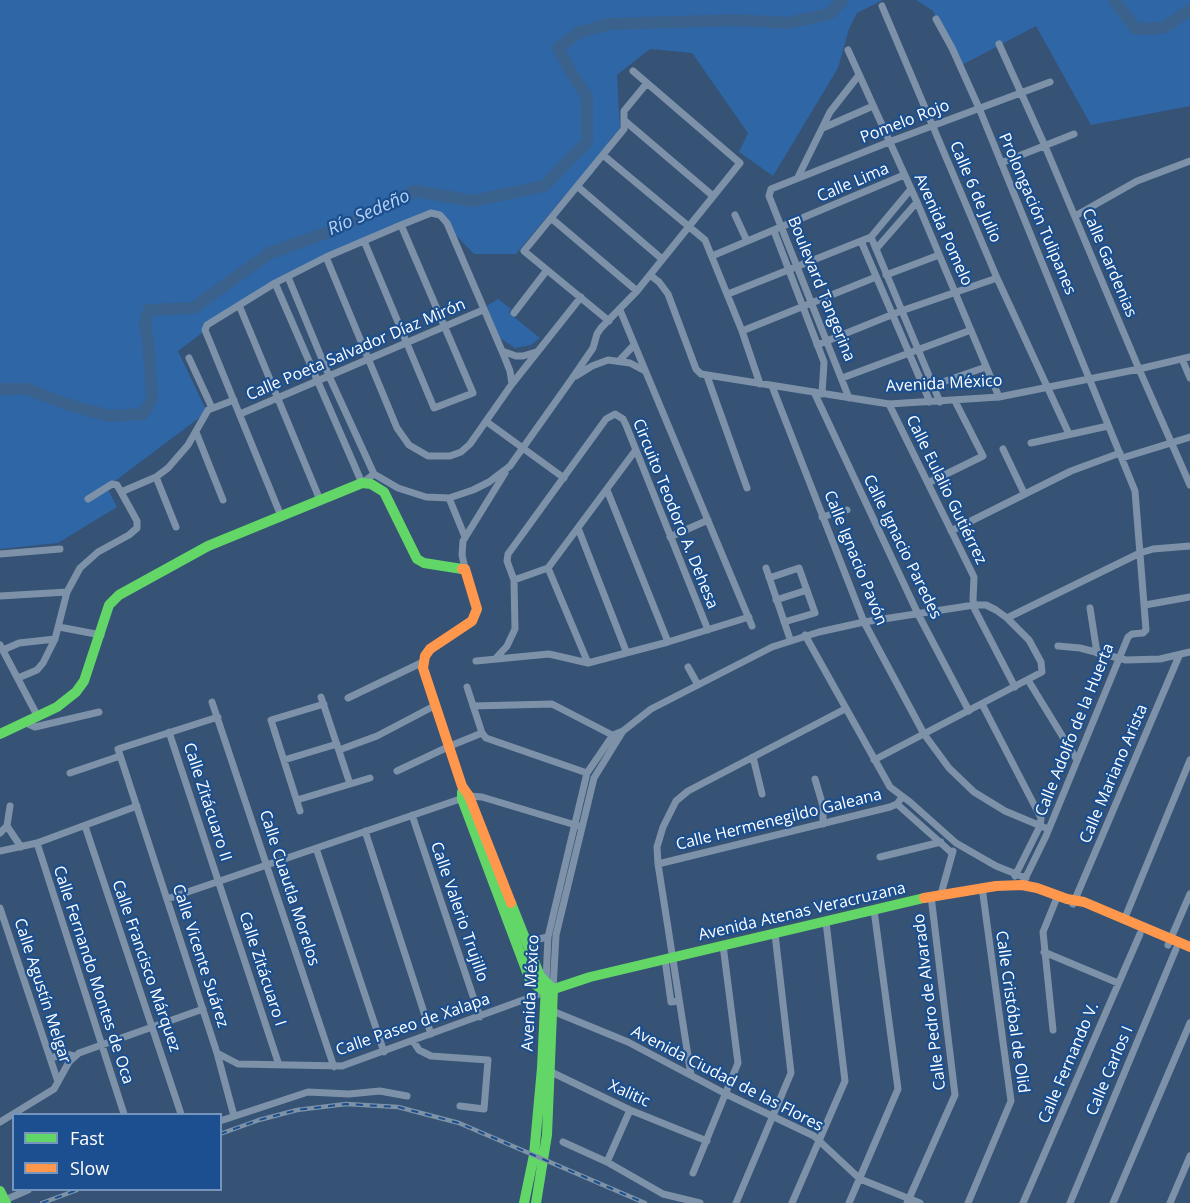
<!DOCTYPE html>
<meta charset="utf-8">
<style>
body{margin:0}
#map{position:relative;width:1190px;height:1203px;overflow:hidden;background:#365274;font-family:"Open Sans",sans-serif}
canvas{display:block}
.legend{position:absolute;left:12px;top:1113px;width:210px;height:78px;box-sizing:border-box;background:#1b4f8f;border:2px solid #7695bc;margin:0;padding:8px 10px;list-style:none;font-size:18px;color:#fff}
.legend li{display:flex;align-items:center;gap:12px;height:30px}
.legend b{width:30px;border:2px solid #7695bc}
</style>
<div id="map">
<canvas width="1190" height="1203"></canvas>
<ul class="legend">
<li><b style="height:8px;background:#63d668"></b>Fast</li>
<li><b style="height:8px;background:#ff974d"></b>Slow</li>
</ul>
</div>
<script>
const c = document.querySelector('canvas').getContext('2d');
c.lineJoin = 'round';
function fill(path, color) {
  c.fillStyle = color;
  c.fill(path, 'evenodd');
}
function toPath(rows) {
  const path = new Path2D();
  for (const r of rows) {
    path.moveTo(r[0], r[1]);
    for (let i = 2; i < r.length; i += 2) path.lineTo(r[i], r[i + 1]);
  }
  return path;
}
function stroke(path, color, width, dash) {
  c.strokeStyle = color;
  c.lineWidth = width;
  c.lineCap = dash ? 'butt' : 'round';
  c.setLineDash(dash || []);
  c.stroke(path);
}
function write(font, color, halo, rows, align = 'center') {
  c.font = font + ' "Open Sans",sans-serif';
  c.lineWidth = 4.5;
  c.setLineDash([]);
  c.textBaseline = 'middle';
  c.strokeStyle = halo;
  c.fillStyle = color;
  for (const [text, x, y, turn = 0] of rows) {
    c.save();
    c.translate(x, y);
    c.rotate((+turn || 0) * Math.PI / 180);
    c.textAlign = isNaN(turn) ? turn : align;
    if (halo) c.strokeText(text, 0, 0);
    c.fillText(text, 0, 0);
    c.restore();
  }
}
const green = toPath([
 [0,0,883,0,857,13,849,29,838,68,773,176,739,152,748,133,692,53,650,49,617,75,620,128,609,141,592,175,565,195,516,254,474,254,452,231,438,212,266,285,178,351,207,412,107,487,117,507,58,543,0,549],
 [916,0,1190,0,1190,106,1091,125,1036,26,960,66,933,11],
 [498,299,511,309,509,313,540,338,531,345,515,348,500,338,487,306]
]);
const river = toPath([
 [1114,0,1136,29,1163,28,1190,10],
 [0,389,27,389,69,405,109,416,143,414,152,399,148,340,145,325,149,310,193,308,270,253,334,230,415,191,473,201,544,186,587,142,587,97,569,69,558,48,580,32,610,24,735,20,788,23,829,14,843,0]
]);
const street = toPath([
 [882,6,997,278,1069,434],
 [936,19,952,48,979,108,1135,491,1146,630,1143,633,1132,634,1128,637,1046,836,1022,885],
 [999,44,1045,146,1139,369,1190,485],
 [848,50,917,202,999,397],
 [625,121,713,196],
 [823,128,873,106],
 [603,155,705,240,742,331,760,384],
 [1001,163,1074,134],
 [798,177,830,112,859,75],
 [577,186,662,259],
 [735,215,747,241],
 [1075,216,1137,181,1190,161],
 [551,218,637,291],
 [774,231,824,362,822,394],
 [871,237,940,402],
 [364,241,434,408,473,393,401,225],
 [861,241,930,402],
 [876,249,917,202],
 [712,256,904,175],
 [326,257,397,428,409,445,428,456,450,456,461,452,470,444,512,384,581,297],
 [650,275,659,282,668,294,696,369,701,374,889,404,999,397,1139,369,1190,357],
 [886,275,939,255],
 [288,277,329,376,374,474,398,488,426,497,449,498,473,490,489,482,510,466,571,380,593,348,597,334,601,328,637,291,740,163,633,71],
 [275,283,362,483,374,474],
 [728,294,871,237,911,189],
 [239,305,320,500],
 [620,310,752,626],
 [514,313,547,270],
 [609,321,524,251,624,129,624,111,647,83],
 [742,331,876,277],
 [817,345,901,311,997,278],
 [502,351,516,356,523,356,536,352],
 [189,358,212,408],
 [1182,359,1190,378],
 [619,361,634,345],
 [576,376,592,366,608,360,630,363,645,371],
 [707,376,747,488],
 [842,378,971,330],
 [934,385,986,367],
 [772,386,864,622,924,734,949,768,974,792,1005,811,1048,829],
 [814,392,918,614,969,711],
 [849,398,769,196,771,189,889,142,1050,82],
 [889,404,974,577,973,600,975,610,1015,687],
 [240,414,483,310],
 [487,422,564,478],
 [196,432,223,500],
 [1031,443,1108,426],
 [1003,449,1024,493],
 [1122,458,1190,437],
 [156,477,176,527],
 [928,483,983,456,955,401],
 [607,490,668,642],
 [449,498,465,537],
 [88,499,112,484,117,485,121,492],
 [281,516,205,330,207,325,275,283,326,257,401,225,431,213,440,215,447,223,502,351,510,371,512,384],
 [822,517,847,510],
 [578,528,626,651],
 [951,531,1071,471,1120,453],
 [670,537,708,520],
 [0,554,60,549],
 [548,568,588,663],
 [766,568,790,639],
 [465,569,462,555,463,541,505,473],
 [769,578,799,568,815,613,784,622],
 [514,580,548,568,635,451],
 [0,596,67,592],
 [776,600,807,590],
 [1145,605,1190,597],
 [1090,608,1097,653],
 [1007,618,1140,553,1153,549,1190,546],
 [59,627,101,635],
 [805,635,890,787,910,802,956,843,996,866,1026,878],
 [0,645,38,717],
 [1058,646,1080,648,1126,660,1160,659,1190,652],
 [3,650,19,643,55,639],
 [496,658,507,646,515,629,514,580,507,561,508,554,606,419,615,414,623,419,626,425,708,630],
 [476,661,549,654,588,663,668,642,749,617],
 [688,667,698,685],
 [18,678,37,670,43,663,55,639,67,592,80,568,98,552,129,535,137,528,137,521,121,492,156,477,168,468,188,445,208,410,234,400],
 [1028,680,1077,760],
 [467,687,482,733],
 [321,697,350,784],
 [348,698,423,662],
 [212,702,334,1067],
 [982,704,1041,818,1040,826,1015,876],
 [473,706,552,704,616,737],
 [218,717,118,749,217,1053,234,1116],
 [26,723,35,727,99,712],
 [169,732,279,1065],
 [482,733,486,738,587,773],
 [339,750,377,736,436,705],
 [753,757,762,794],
 [284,760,337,744],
 [397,771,450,746,482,733],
 [70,773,120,756],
 [815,779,823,806,823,824],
 [297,800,370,778],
 [897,804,952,853],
 [300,811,271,720,324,704],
 [412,815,480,1017],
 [7,826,21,847],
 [85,826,181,1114],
 [365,831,431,1034],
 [0,833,7,826,10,806],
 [37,843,124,1114],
 [316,848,384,1052],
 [0,851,37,843,137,806],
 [880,857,941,842],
 [658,864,890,807,897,804,902,797],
 [941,894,953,851],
 [167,899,469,796,482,797,582,827],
 [1073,904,1179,656],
 [0,908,58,1082],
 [1124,920,1190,760],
 [525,942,548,937],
 [1168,945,1190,894],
 [1044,952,1118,983],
 [665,960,671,1002,679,1001],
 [546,981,548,937,587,773,613,735,623,731,651,709,772,647,819,632,864,622,974,605,986,605,996,610,1007,618,1029,640,1041,662,1042,672,874,760],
 [553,989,556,935,594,778,623,731],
 [550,1010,628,1042,726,1094,814,1136,860,1179,920,1203],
 [1053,1030,1043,932,1058,895],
 [413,1041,419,1050,431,1056,488,1060,484,1109,460,1106],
 [217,1053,238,1064,342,1066,545,992],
 [50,1058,66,1054,74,1056],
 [547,1070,630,1110,707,1141],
 [691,1075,658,864,657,847,663,827,676,801,688,791,845,709],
 [220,1121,308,1092,349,1094,380,1091,407,1096],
 [0,1122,54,1089,69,1062,79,1053,203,1009],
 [563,1142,607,1162,663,1194,700,1203],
 [607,1162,630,1110],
 [693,1173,738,1063,723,945],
 [5,1200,28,1190],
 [736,1203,791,1073,775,934],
 [792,1203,845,1081,826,922],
 [849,1203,898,1089,874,910],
 [907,1203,955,1095,931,896],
 [968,1203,1011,1101,982,887],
 [1023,1203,1140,934],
 [1070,1203,1176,949],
 [1113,1203,1190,1023],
 [1170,1203,1190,1156]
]);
const fast = toPath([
 [0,734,57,707,76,692,84,681,109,605,119,595,208,546,362,483,371,484,384,492,417,559,424,563,462,569],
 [462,792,462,799,530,980,545,992,590,977,924,898],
 [511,903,540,976,553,989,547,1135,536,1203],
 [0,1191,6,1203],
 [524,1203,534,1155,542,1068,546,985]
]);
const slow = toPath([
 [462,569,465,569,477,609,472,621,430,649,425,656,423,668,462,786,469,796,511,903],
 [924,898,996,886,1022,885,1037,888,1067,899,1084,902,1190,947]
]);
const rail = toPath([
 [220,1134,259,1120,297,1110,346,1104,398,1107,459,1123,645,1203],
 [42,1203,77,1190]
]);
const streetNames = [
 ["Pomelo Rojo",905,122,-21],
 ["Calle Lima",853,183,-23],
 ["Calle 6 de Julio",975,192,67],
 ["Prolongación Tulipanes",1037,214,67],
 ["Avenida Pomelo",943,230,66],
 ["Calle Gardenias",1109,263,67],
 ["Boulevard Tangerina",821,289,68],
 ["Calle Poeta Salvador Díaz Mirón",356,350,-23],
 ["Avenida México",944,384,-3],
 ["Calle Eulalio Gutiérrez",946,490,64],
 ["Circuito Teodoro A. Dehesa",675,514,68],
 ["Calle Ignacio Paredes",902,547,64],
 ["Calle Ignacio Pavón",855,558,68],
 ["Calle Adolfo de la Huerta",1075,730,-68],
 ["Calle Mariano Arista",1114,774,-67],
 ["Calle Zitácuaro II",207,802,72],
 ["Calle Hermenegildo Galeana",779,820,-14],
 ["Calle Cuautla Morelos",289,888,72],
 ["Calle Valerio Trujillo",459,912,71],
 ["Avenida Atenas Veracruzana",802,912,-13],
 ["Calle Vicente Suárez",200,956,72],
 ["Calle Francisco Márquez",146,966,71],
 ["Calle Zitácuaro I",262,969,72],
 ["Calle Fernando Montes de Oca",93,975,72],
 ["Calle Agustín Melgar",42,991,72],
 ["Avenida México",531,993,-87],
 ["Calle Pedro de Alvarado",930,1002,-97],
 ["Calle Cristóbal de Olid",1012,1012,82],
 ["Calle Paseo de Xalapa",413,1025,-19],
 ["Calle Fernando V.",1069,1063,-67],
 ["Calle Carlos I",1110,1071,-67],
 ["Avenida Ciudad de las Flores",727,1079,27],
 ["Xalitic",629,1094,24]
];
const waterNames = [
 ["Río Sedeño",369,213,-24]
];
fill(green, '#2f66a5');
stroke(river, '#3b618d', 12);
stroke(street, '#7d92a8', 7);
stroke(fast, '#63d668', 10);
stroke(slow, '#ff974d', 10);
stroke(rail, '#7e92a7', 4.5);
stroke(rail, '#1b4f8f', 2, [7]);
write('16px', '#fff', '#1b4f8f', streetNames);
write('italic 18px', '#b5d3f5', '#1b4f8f', waterNames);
</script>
